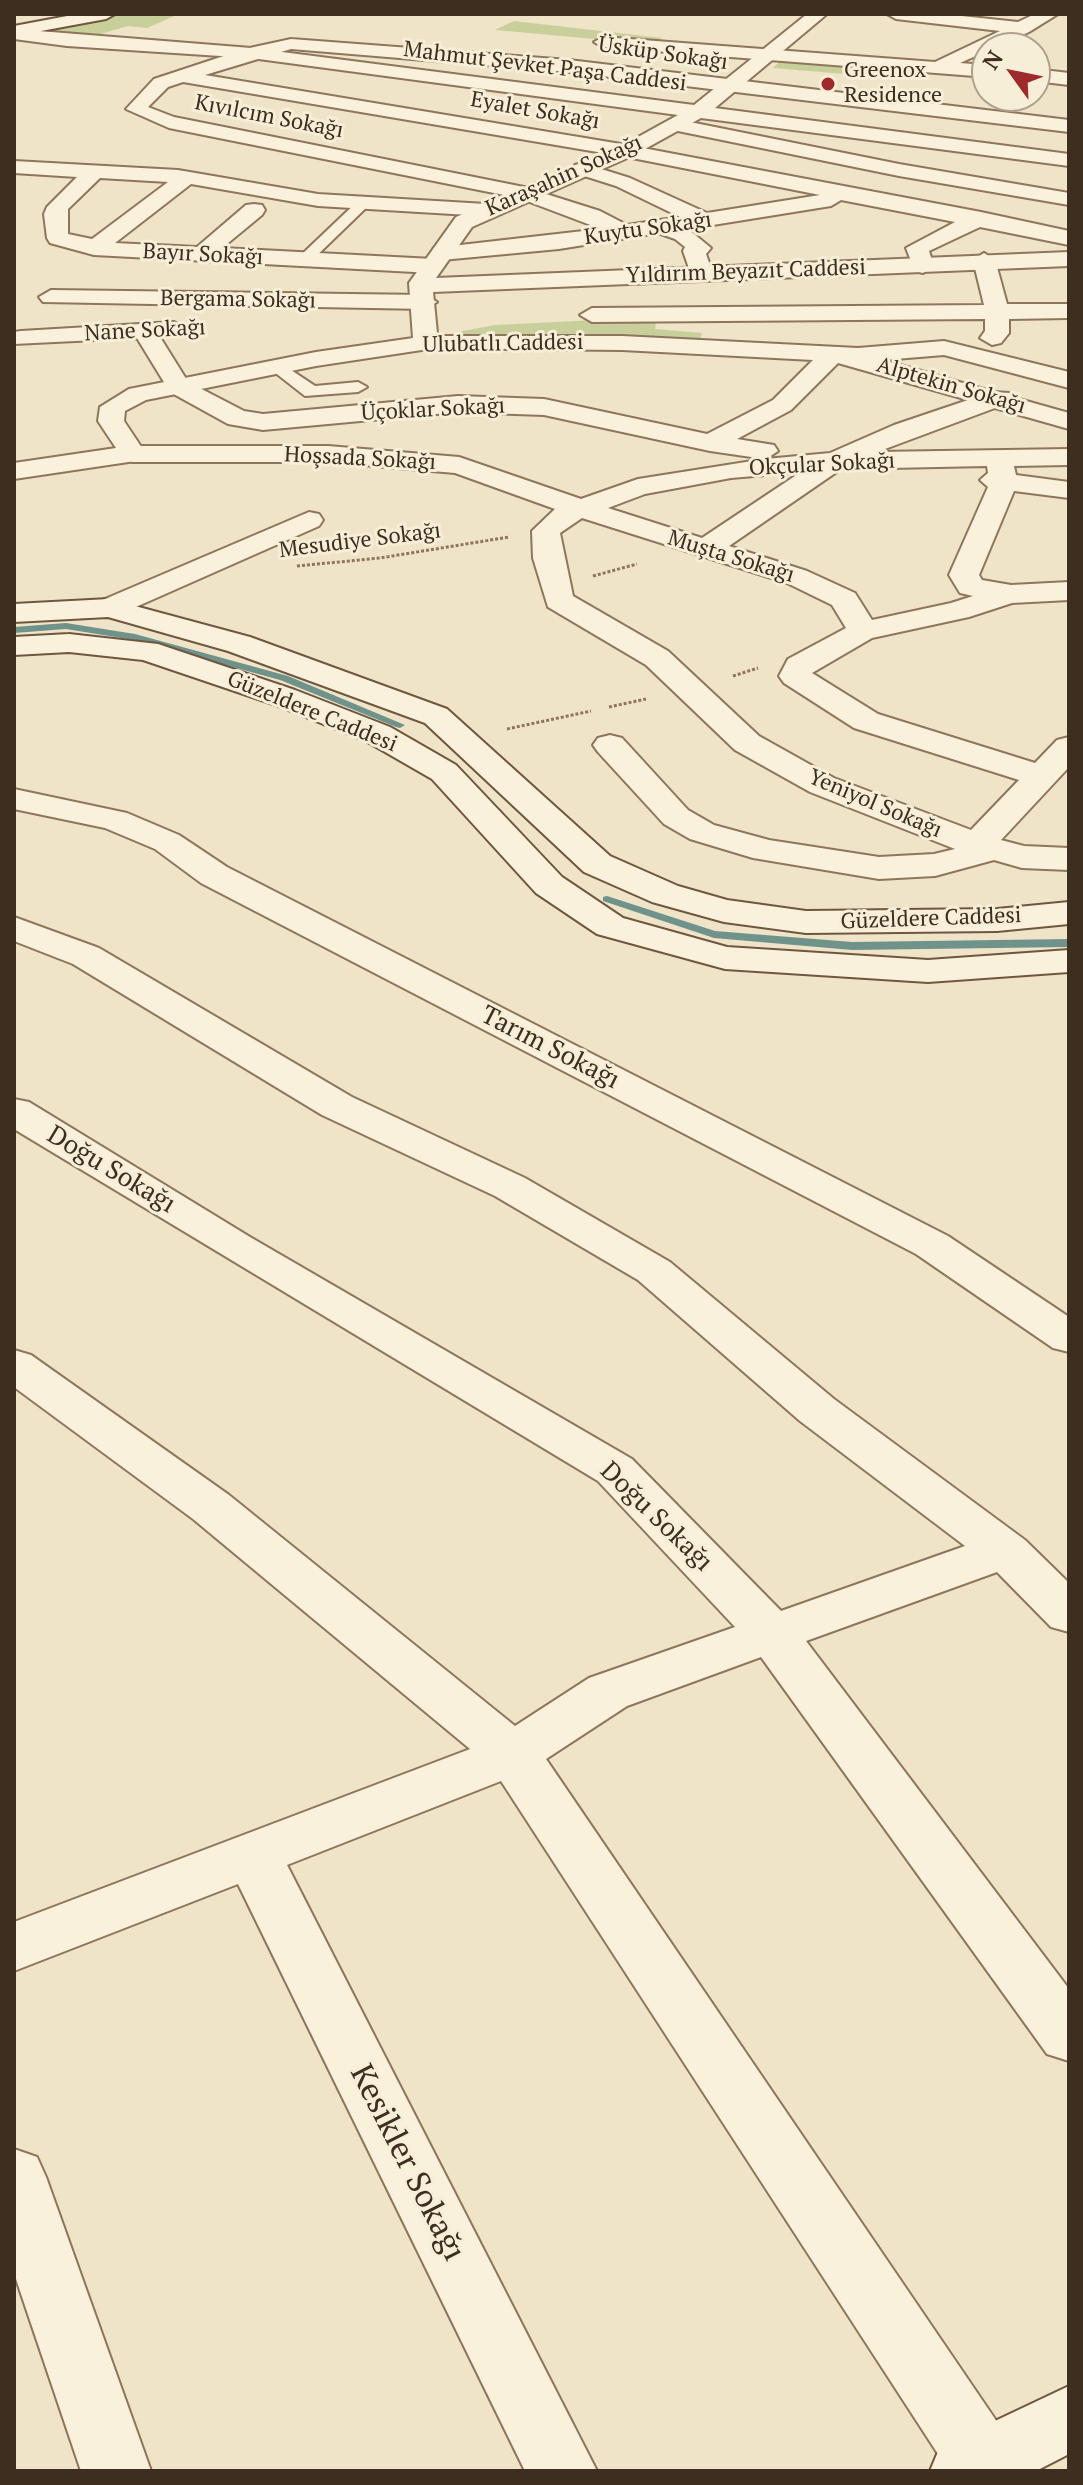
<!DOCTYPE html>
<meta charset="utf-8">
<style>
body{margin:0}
#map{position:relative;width:1083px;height:2485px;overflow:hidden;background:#f0e4c8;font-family:"PT Serif",serif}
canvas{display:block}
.frame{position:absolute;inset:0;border:16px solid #3d2e20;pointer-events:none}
.north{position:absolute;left:971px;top:32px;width:80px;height:80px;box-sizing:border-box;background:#f7eed8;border:2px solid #ada18e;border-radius:50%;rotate:303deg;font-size:22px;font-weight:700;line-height:32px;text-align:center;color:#3d2e20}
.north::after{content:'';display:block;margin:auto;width:28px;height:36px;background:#9e2a2b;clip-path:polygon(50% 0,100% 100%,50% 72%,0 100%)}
</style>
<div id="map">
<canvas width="1083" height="2485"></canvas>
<div class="frame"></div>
<div class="north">N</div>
</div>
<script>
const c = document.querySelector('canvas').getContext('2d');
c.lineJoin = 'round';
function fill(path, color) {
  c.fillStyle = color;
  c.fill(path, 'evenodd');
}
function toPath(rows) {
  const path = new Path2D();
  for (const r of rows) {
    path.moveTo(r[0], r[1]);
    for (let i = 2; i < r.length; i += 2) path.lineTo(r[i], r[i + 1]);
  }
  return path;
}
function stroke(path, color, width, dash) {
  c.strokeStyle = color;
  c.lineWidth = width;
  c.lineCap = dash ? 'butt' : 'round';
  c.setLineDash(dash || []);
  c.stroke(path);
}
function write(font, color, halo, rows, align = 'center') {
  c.font = font + ' "PT Serif",serif';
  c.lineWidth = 6;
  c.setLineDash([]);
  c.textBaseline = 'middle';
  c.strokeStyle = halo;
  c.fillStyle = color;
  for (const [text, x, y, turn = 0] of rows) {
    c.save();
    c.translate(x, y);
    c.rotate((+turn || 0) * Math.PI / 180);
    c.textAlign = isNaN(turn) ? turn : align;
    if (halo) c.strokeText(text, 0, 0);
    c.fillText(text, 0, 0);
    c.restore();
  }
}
const green = toPath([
 [119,14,179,14,147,28,128,26,87,38,48,35,28,29],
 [514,21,662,38,651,44,495,30],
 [782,59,913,70,905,79,773,68],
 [657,317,655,329,702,333,699,343,449,338,457,332,495,325]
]);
const stream = toPath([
 [66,623,135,634,288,676,405,725,400,728,396,727,280,680,134,640,66,629,14,633,14,627,66,623],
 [607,896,715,931,852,942,1069,939,1069,947,852,950,714,938,603,901,603,897,607,896]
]);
const path = toPath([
 [297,566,380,558,509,537],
 [593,576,637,564],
 [733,676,758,668],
 [609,707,646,699],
 [507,729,591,711]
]);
const service = toPath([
 [359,200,371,203,308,264,298,264,298,258,359,200],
 [279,362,315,386,358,382,367,387,358,392,305,396,273,371,271,367,279,362]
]);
const minor = toPath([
 [887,14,943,14,1018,22,1035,14,1058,14,1029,32,960,63,987,65,987,77,603,47,594,42,603,37,935,62,1000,31,896,19,887,14],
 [291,39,569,60,1069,120,1069,132,569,72,291,49,205,75,627,145,981,212,1069,231,1069,245,980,227,929,251,934,266,923,273,915,271,906,248,955,222,841,200,831,206,688,229,711,248,706,254,713,274,702,281,691,274,683,251,685,247,675,239,658,233,559,249,442,260,431,253,434,248,601,229,519,198,169,128,126,109,154,79,245,49,291,39],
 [183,82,627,157,820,195,707,213,630,178,582,163,575,165,572,169,575,173,616,186,680,217,627,225,600,211,524,187,174,117,148,107,168,87,183,82],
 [1035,69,1069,73,1069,85,1035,81,1035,69],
 [675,119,899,164,1069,193,1069,205,899,176,668,129,665,125,668,121,675,119],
 [14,161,178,170,318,194,486,204,497,210,486,216,318,206,191,184,115,243,197,247,246,205,254,204,262,205,265,210,262,215,222,248,433,259,444,266,433,273,94,255,50,243,47,238,44,214,47,207,77,177,14,173,14,161],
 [100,178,168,182,92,239,68,234,68,209,100,178],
 [984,253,995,260,1007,304,1069,304,1069,318,1009,319,1009,333,1001,343,992,345,980,338,985,331,985,319,592,322,580,315,592,308,984,305,973,260,984,253],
 [51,290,425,295,437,302,425,309,43,302,39,297,51,290],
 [174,322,186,329,183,334,160,337,188,382,244,411,263,414,458,396,544,399,707,434,773,400,813,360,622,350,417,348,414,343,426,336,622,336,858,348,944,341,1069,372,1069,388,944,355,883,360,994,392,1009,393,1012,397,1069,413,1069,429,995,408,877,452,1069,449,1069,465,1014,466,1016,475,1069,482,1069,498,1014,491,979,575,982,580,1011,585,1069,582,1069,600,1012,603,969,617,872,638,812,673,878,714,1035,763,1057,740,1069,737,1069,767,1001,840,1024,846,1069,848,1069,870,1022,868,994,860,935,876,879,879,753,858,690,839,664,824,598,752,593,745,598,738,610,735,622,738,688,810,714,825,769,840,879,857,934,854,955,849,810,792,735,750,646,665,548,607,533,558,532,531,555,509,455,473,328,462,133,462,124,460,120,454,124,448,133,446,328,446,459,457,581,499,638,479,765,459,710,451,544,415,458,412,263,430,228,424,170,392,137,338,14,344,14,332,21,331,174,322],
 [838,363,968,400,894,425,830,453,766,459,778,451,774,445,737,439,791,410,838,363],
 [987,466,988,473,980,480,988,487,949,575,960,593,973,596,951,603,872,620,855,593,807,571,729,546,841,469,987,466],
 [801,472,702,538,608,508,645,494,731,478,801,472],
 [582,518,787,583,832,605,846,628,788,659,779,676,784,683,854,728,1019,780,971,830,834,778,759,736,668,651,573,596,560,533,582,518],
 [309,512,319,514,323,520,319,526,120,614,109,617,98,614,94,608,98,602,309,512],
 [14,789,127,813,179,835,227,867,948,1236,1069,1317,1069,1352,1053,1348,916,1254,201,883,155,849,105,828,14,809,14,789],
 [14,917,99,948,352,1097,525,1178,670,1262,834,1399,1025,1540,1069,1583,1069,1632,1051,1627,997,1572,806,1641,1069,1989,1069,2061,1047,2054,761,1657,627,1706,546,1759,1008,2438,1018,2462,1014,2471,949,2471,501,1781,287,1865,597,2471,525,2471,238,1884,14,1971,14,1922,470,1749,193,1519,14,1387,14,1350,31,1355,229,1495,515,1726,589,1678,735,1627,598,1481,14,1129,14,1099,29,1102,250,1237,632,1459,781,1611,965,1546,800,1421,638,1280,495,1196,322,1115,73,964,14,941,14,917],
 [14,2149,37,2157,46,2177,151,2471,81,2471,14,2273,14,2149]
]);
const tertiary = toPath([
 [807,14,827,14,715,108,1069,154,1069,166,701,118,634,155,472,227,436,278,1069,252,1069,266,433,292,438,343,435,348,316,366,146,400,125,411,124,421,146,454,142,460,14,479,14,463,116,448,98,421,100,407,129,389,316,352,413,338,409,283,456,217,620,147,678,115,251,58,67,46,14,39,14,29,251,48,694,105,807,14]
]);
const secondary = toPath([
 [78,14,115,14,106,19,14,36,14,26,78,14],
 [109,599,250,637,447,709,610,856,678,886,727,900,806,911,997,909,1069,902,1069,924,997,931,806,933,724,922,652,902,584,872,425,723,228,651,108,617,14,622,14,604,109,599],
 [69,634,158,644,295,690,390,727,456,765,562,877,623,918,727,947,928,960,1069,950,1069,972,928,982,725,969,597,934,536,893,432,779,366,741,273,704,143,660,69,652,14,655,14,637,69,634],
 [1069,2386,1069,2454,1036,2471,930,2471,940,2447,1069,2386]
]);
const markers = [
 [828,84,8,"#9e2a2b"]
];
const farStreetnames = [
 ["Üsküp Sokağı",663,54,8],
 ["Mahmut Şevket Paşa Caddesi",545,67,7],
 ["Eyalet Sokağı",535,111,10],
 ["Kıvılcım Sokağı",269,117,11],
 ["Karaşahin Sokağı",564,176,-24],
 ["Kuytu Sokağı",648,229,-8],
 ["Bayır Sokağı",203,255,3],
 ["Yıldırım Beyazıt Caddesi",746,272,-2],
 ["Bergama Sokağı",238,300,1],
 ["Nane Sokağı",145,331,-3],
 ["Ulubatlı Caddesi",503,344,-1],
 ["Alptekin Sokağı",951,386,16],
 ["Üçoklar Sokağı",433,410,-3],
 ["Hoşsada Sokağı",360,459,3],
 ["Okçular Sokağı",822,465,-3],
 ["Mesudiye Sokağı",360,541,-7],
 ["Muşta Sokağı",731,557,17],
 ["Güzeldere Caddesi",312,712,22],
 ["Yeniyol Sokağı",875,804,23],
 ["Güzeldere Caddesi",931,919,-2]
];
const farPoinames = [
 ["Greenox",844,71],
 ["Residence",844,96]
];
const streetNames = [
 ["Tarım Sokağı",550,1048,27],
 ["Doğu Sokağı",111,1170,31],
 ["Doğu Sokağı",656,1517,44]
];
const nearStreetnames = [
 ["Kesikler Sokağı",407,2163,63]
];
fill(green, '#c9cf9b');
fill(stream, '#6f938a');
stroke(service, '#8d765c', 4);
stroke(minor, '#8d765c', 4);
stroke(tertiary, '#8d765c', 4);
stroke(secondary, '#6f573f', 4);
stroke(path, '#8d765c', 3, [3, 2]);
fill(service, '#faf1dc');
fill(minor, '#faf1dc');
fill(tertiary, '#faf1dc');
fill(secondary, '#faf1dc');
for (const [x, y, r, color] of markers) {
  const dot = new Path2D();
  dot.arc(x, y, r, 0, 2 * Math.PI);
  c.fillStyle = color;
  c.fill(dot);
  stroke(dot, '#f7eed8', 3);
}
write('22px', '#3d2e20', '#f7eed8', farStreetnames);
write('22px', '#3d2e20', '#f7eed8', farPoinames, 'left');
write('26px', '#3d2e20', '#f7eed8', streetNames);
write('32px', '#3d2e20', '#f7eed8', nearStreetnames);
</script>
